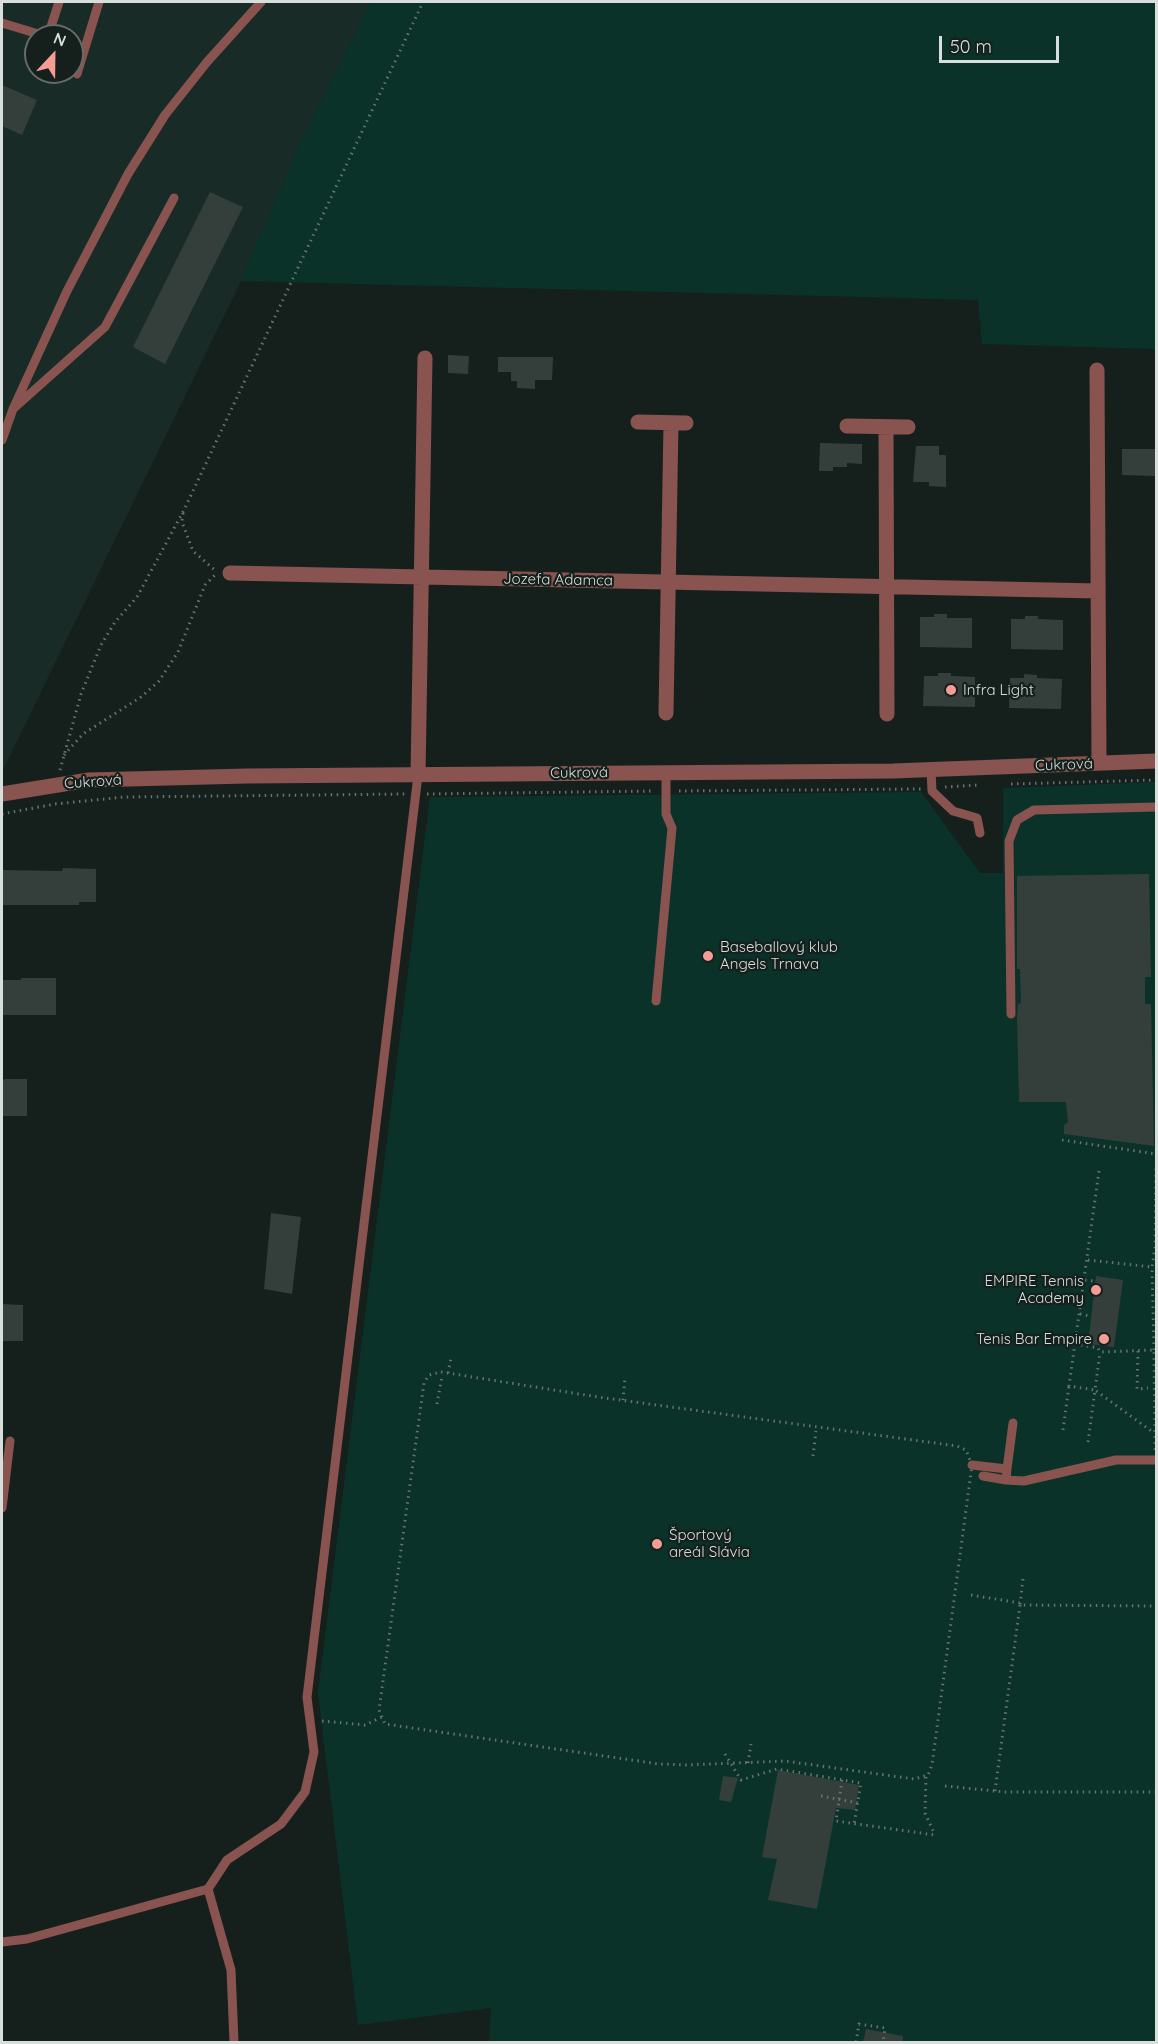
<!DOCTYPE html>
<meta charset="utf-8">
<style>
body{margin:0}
#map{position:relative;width:1158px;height:2044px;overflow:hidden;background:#15201d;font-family:Quicksand,sans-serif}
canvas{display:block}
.frame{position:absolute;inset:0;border:3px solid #d7dedc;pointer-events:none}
.north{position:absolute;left:24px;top:24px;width:60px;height:60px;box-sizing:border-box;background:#15201d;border:2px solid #636c69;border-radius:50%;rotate:22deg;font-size:16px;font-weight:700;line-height:24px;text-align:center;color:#d7dedc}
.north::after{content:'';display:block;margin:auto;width:21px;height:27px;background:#f59c95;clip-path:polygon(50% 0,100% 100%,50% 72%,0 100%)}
.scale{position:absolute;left:939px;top:36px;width:120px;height:27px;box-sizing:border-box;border:3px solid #d7dedc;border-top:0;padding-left:8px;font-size:18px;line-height:21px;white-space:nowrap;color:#d7dedc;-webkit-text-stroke:4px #15201d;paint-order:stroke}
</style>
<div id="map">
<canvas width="1158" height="2044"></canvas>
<div class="frame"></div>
<div class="north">N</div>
<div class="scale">50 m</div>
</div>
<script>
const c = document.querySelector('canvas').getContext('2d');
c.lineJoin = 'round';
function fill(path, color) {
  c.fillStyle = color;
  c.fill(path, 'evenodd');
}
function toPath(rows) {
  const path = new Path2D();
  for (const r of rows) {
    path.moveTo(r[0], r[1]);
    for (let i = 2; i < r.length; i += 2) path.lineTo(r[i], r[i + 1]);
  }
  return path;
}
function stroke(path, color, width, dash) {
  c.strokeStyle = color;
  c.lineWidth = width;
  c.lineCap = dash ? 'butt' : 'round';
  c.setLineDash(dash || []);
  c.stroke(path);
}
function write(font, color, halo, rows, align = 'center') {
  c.font = font + ' Quicksand,sans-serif';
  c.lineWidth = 4.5;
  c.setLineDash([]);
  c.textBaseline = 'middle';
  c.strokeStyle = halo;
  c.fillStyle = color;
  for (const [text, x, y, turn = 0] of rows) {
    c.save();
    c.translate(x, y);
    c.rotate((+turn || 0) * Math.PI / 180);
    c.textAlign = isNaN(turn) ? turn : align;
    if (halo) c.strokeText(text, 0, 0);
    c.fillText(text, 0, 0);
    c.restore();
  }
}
const built = toPath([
 [2,2,371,2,297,149,241,281,2,772],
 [36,36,72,36,72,72,36,72]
]);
const green = toPath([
 [371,2,1156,2,1156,349,982,344,978,300,241,281,297,149],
 [1156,782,1156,2042,489,2042,491,2008,358,2025,318,1693,430,797,921,792,980,873,1003,873,1003,788]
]);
const building = toPath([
 [2,85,37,100,22,135,2,126],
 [210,192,243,207,165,364,133,347],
 [448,355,469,356,468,374,448,373],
 [498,357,553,357,552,380,535,380,535,389,517,388,517,381,511,381,511,372,498,372],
 [820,443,862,444,862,464,847,463,847,467,833,467,833,471,819,471],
 [916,446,939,446,939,455,946,455,946,487,929,486,929,482,913,482],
 [1122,449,1156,449,1156,476,1122,475],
 [934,614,947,614,947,618,972,618,972,648,920,647,920,617,934,617],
 [1025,616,1038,616,1038,619,1063,620,1063,650,1011,649,1011,619,1025,619],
 [938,673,951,673,951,676,975,677,975,707,923,706,924,676,938,676],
 [1024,674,1037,675,1037,678,1062,679,1061,709,1009,708,1010,678,1024,678],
 [63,868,96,869,96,902,79,902,79,905,2,905,2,870,62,871],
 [1149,874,1151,977,1145,977,1145,1004,1151,1004,1154,1146,1064,1134,1064,1125,1068,1122,1066,1102,1019,1102,1017,1016,1018,1004,1021,1003,1020,969,1017,969,1017,876],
 [21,978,56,978,56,1015,2,1015,2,980,21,980],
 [5,1079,27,1079,27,1116,2,1116,2,1081],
 [271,1213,301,1217,292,1294,264,1289],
 [1096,1276,1123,1280,1114,1347,1088,1344],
 [2,1304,23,1305,23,1341,2,1341],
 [778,1770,859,1785,855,1810,836,1808,817,1909,768,1900,777,1859,762,1857],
 [723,1776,738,1778,731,1802,719,1800],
 [866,2029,903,2036,903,2043,863,2043]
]);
const path = toPath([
 [183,513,182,522,193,551,216,571],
 [64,755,83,734,141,697,159,681,178,652,205,585,215,575],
 [60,770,81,694,101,645,115,622,137,597,184,510,423,2],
 [1011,784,1156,780],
 [945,787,978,785],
 [679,791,921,789],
 [427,794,654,791],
 [2,814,55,804,124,797,405,794],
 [1062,1140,1156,1154],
 [1099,1171,1069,1386,1095,1390,1100,1352],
 [1088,1260,1152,1267],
 [1085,1280,1093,1281],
 [1080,1314,1089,1316],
 [1075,1344,1098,1348,1100,1352,1154,1350,1155,1450],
 [1154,1350,1152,1267,1155,1248,1156,1167],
 [1138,1351,1137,1389,1148,1388],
 [441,1372,598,1397,957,1446,966,1450,972,1465,932,1765,928,1775,914,1779,785,1761,687,1765,659,1764,385,1724,379,1710,424,1383,429,1375,441,1372],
 [448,1373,451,1358],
 [623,1400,625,1377],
 [437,1404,442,1376],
 [1063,1430,1069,1386],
 [1088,1442,1095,1390,1154,1433],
 [813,1456,816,1431],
 [1023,1579,1020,1605,1156,1606],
 [971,1595,1020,1603],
 [322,1721,365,1725,384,1716],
 [725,1754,741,1780,777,1769,861,1783,854,1824],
 [748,1763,751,1744],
 [926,1777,925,1813,935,1835],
 [842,1780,836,1821,935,1835],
 [945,1786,1005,1792,1156,1792],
 [995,1791,1020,1605],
 [821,1796,858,1803],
 [856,2042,859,2024,885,2028,883,2042]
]);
const service = toPath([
 [2,23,45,36],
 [48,36,59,2],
 [77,74,99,2],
 [174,198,105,327,13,409,67,291,128,174,165,115,207,62,261,2],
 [2,440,13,409],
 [931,770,932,791,953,811,977,818,980,833],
 [656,1001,672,828,666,814,666,771],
 [1011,1014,1009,841,1017,820,1034,810,1156,807],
 [972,1465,1007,1469,1006,1480,1024,1481,1116,1460,1156,1460],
 [1007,1469,1013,1423],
 [983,1476,1006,1480],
 [2,1508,10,1441],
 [2,1942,27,1939,208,1889],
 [234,2042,231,1970,208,1889,227,1860,281,1824,305,1792,314,1752,307,1697,418,775]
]);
const minor = toPath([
 [1097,370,1099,763],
 [638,422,686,423],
 [847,426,908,427],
 [886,427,887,714],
 [230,573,1098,591],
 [666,713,671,423],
 [418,775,425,358],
 [2,794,89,780,247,776,893,771,1156,761]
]);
const markers = [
 [951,690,6,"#f59c95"],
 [708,956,6,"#f59c95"],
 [1096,1290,6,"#f59c95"],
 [1104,1339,6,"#f59c95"],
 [657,1544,6,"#f59c95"]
];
const streetNames = [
 ["Jozefa Adamca",558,580,1],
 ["Cukrová",1064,765,-2],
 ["Cukrová",579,773,-1],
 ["Cukrová",93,782,-4]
];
const poiNames = [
 ["Infra Light",963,690],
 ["Baseballový klub",720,947],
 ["Angels Trnava",720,964],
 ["EMPIRE Tennis",1084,1281,"right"],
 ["Academy",1084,1298,"right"],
 ["Tenis Bar Empire",1092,1339,"right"],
 ["Športový",669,1535],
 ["areál Slávia",669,1552]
];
fill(built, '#192b27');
fill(green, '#0a3229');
fill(building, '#343f3c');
stroke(path, '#697270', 3, [1.5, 4.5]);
stroke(service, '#89534f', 9);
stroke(minor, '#89534f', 15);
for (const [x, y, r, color] of markers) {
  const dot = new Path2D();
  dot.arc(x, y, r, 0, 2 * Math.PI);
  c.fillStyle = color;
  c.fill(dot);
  stroke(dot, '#15201d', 2);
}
write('15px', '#d7dedc', '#15201d', streetNames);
write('15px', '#d7dedc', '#15201d', poiNames, 'left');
</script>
